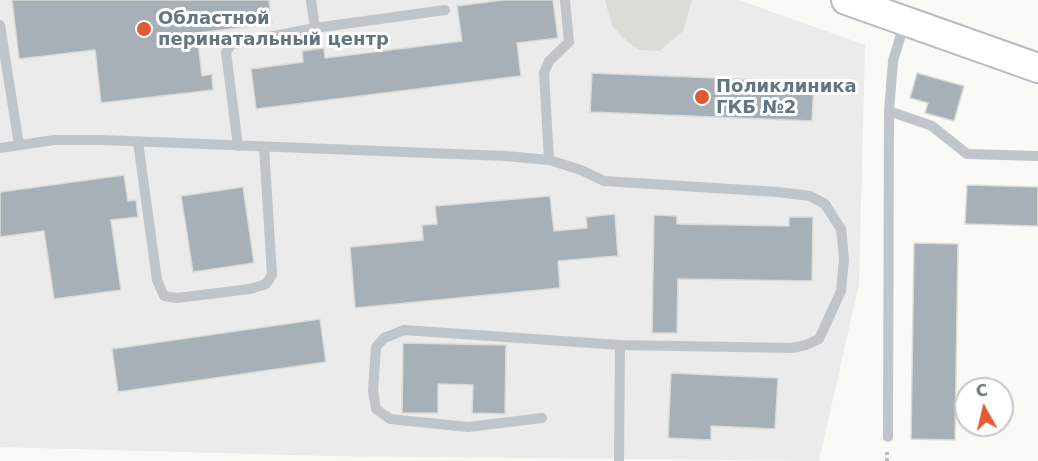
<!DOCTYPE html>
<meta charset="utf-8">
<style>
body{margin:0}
#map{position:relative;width:1038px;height:461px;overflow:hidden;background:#f9f9f6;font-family:"DejaVu Sans",sans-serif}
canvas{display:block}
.north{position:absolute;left:954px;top:377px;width:60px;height:60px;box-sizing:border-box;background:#fff;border:2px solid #c1c7cd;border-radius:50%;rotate:352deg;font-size:16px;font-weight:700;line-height:24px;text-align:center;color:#657481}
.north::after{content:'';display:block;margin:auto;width:21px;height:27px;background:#df5b31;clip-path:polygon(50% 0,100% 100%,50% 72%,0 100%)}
</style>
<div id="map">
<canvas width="1038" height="461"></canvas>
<div class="north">С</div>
</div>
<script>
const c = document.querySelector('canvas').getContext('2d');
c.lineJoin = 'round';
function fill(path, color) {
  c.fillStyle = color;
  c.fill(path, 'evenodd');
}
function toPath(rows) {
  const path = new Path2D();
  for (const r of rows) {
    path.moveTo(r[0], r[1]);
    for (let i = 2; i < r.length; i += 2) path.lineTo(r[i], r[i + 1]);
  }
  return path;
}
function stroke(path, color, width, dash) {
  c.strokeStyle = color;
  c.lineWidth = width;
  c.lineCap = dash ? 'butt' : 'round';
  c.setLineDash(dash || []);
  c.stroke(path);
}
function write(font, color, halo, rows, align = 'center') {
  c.font = font + ' "DejaVu Sans",sans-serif';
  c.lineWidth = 6;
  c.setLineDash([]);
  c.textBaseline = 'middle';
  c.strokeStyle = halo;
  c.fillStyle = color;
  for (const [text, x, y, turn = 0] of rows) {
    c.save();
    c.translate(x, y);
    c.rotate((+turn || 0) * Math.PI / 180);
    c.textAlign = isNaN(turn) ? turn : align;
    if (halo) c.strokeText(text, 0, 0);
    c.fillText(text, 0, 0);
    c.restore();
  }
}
const built = toPath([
 [0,0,739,0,865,45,859,284,819,461,328,456,0,447]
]);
const green = toPath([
 [605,0,692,0,683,31,659,51,640,50,629,43,612,26]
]);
const building = toPath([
 [12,0,269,0,272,24,197,33,202,76,212,74,213,90,101,103,95,50,19,59,12,0],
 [502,0,553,0,558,38,517,43,521,76,256,109,251,69,303,62,302,51,324,48,325,58,462,41,457,6,502,0],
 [592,73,814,82,812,121,590,112,592,73],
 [917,73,964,86,954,121,925,113,928,103,910,98,917,73],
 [124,175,128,201,136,200,138,217,111,220,121,290,54,299,44,231,0,237,0,192,124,175],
 [967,185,1038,187,1038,226,965,224,967,185],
 [243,187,254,263,193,272,181,196,243,187],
 [550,196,554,231,587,228,586,217,615,214,618,256,558,261,560,288,355,308,350,247,423,240,422,225,437,224,435,206,550,196],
 [654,215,677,216,677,224,789,226,789,217,813,217,812,281,678,279,677,333,652,333,654,215],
 [914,243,958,244,955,440,911,439,914,243],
 [320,319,326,362,118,392,112,349,320,319],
 [403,343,506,345,505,414,472,413,473,385,438,384,438,413,402,413,403,343],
 [671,373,778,378,775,429,711,426,711,440,668,438,671,373]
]);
const path = toPath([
 [887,461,887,450]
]);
const service = toPath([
 [311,0,315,28],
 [0,25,19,145],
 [889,111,932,126,967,154,1038,156],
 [138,142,157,280,164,296,177,298,250,289,266,284,272,275,264,147],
 [238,146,226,52,232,44,315,28,445,10],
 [0,148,54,140,103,140,505,156,549,160,581,170,604,181,778,192,810,196,825,204,841,229,844,259,841,291,819,339,806,345,792,348,620,345,404,330,384,338,376,347,373,391,376,409,390,419,468,427,542,418],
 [549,160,544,73,549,61,569,42,565,0],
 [888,437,889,111,893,61,905,21],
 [619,461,620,345]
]);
const secondary = toPath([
 [846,0,1038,68]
]);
const markers = [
 [144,29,8,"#df5b31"],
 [702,97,8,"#df5b31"]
];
const poiNames = [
 ["Областной",158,19],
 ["перинатальный центр",158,40],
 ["Поликлиника",716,87],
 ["ГКБ №2",716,108]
];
fill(built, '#eaebea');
fill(green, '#d8ded6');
fill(building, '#a7b0b6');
stroke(building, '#dbdbd9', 1.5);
stroke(secondary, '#b5babf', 32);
stroke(path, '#bbbec1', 4, [3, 3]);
stroke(service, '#c0c5c9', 10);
stroke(secondary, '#fff', 28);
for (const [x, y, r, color] of markers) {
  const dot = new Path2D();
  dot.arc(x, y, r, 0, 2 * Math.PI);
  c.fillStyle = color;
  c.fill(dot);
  stroke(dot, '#fff', 2);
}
write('bold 18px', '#657481', '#fff', poiNames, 'left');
</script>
